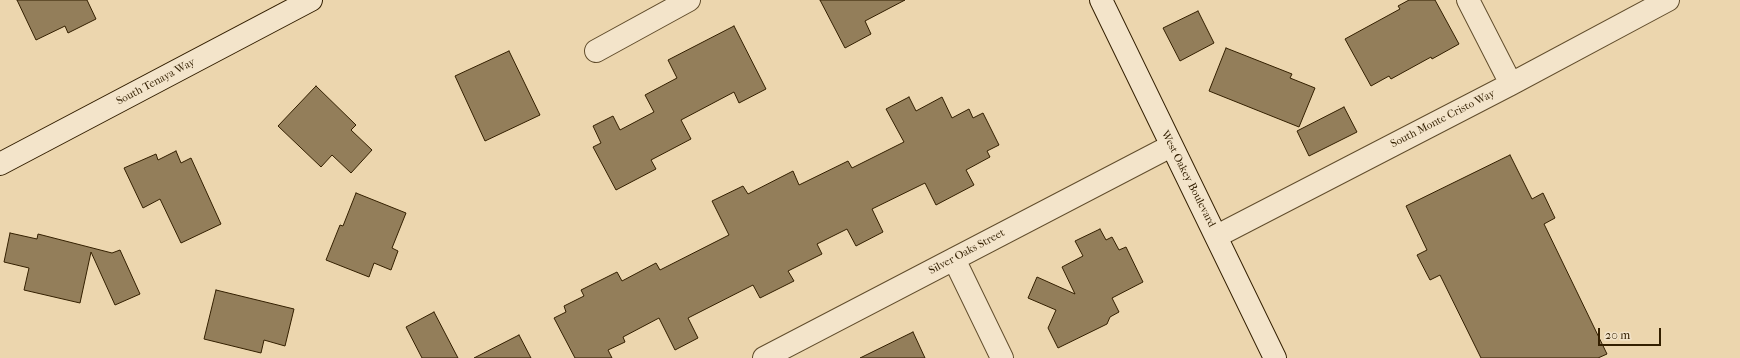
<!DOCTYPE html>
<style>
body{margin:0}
#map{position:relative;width:1740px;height:358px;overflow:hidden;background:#ecd6ae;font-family:"IM FELL French Canon",serif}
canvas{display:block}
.scale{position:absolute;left:1598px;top:328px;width:63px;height:18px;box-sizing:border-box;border:2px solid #331f00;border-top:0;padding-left:5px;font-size:12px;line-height:14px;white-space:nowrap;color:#331f00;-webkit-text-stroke:3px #f3e4ca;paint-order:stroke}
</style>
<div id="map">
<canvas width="1740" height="358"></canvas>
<div class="scale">20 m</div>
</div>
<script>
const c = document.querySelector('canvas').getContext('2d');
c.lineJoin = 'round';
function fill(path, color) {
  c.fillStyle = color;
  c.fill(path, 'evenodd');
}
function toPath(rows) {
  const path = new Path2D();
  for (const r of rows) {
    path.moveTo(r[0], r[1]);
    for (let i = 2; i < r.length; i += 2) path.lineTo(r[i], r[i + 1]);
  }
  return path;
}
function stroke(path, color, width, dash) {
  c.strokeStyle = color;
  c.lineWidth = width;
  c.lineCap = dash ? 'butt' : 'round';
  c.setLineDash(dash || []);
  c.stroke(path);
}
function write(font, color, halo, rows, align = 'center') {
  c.font = font + ' "IM FELL French Canon",serif';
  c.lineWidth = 3;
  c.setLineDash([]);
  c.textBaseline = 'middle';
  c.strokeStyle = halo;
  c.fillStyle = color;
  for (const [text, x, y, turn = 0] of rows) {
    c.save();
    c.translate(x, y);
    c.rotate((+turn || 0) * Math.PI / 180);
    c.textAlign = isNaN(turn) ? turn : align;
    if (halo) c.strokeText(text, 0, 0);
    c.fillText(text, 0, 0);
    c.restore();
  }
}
const building = toPath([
 [17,0,87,0,96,19,68,33,65,26,36,40,17,0],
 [820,0,905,0,865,21,871,34,845,48,820,0],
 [1409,0,1435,0,1459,44,1432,59,1431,57,1391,79,1389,76,1371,86,1345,39,1400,9,1398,6,1409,0],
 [1198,11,1214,43,1180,61,1163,28,1198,11],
 [734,26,766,89,739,103,734,92,681,120,691,139,651,160,656,169,616,190,593,147,601,143,593,126,613,116,620,130,654,112,645,95,677,78,668,60,734,26],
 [1226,48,1292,74,1290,78,1315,88,1299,127,1209,91,1226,48],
 [509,51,540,115,485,141,455,76,509,51],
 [316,86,356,125,351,130,372,150,351,173,332,155,321,167,278,126,316,86],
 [909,97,916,111,942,97,952,118,969,109,973,118,983,113,999,145,987,151,990,157,966,170,974,185,936,205,925,183,872,209,883,232,856,246,847,229,817,244,822,254,788,271,794,281,760,298,753,285,688,318,698,338,675,350,659,318,623,337,625,342,608,350,612,358,575,358,554,318,566,312,564,306,584,296,581,290,617,272,622,281,656,263,660,270,729,235,712,201,743,186,748,194,793,171,799,185,848,161,852,168,904,142,886,109,909,97],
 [1344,107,1357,132,1309,156,1297,131,1344,107],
 [176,151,181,163,191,158,221,224,181,243,160,199,143,208,124,168,156,154,158,160,176,151],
 [1510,155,1532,199,1543,193,1555,218,1544,224,1607,354,1598,358,1481,358,1440,275,1430,280,1417,255,1427,250,1406,206,1510,155],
 [356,193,406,213,392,248,398,251,391,270,374,263,369,277,326,260,340,225,343,226,356,193],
 [1100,229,1106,240,1112,237,1119,250,1126,247,1143,282,1112,298,1119,312,1110,317,1107,324,1058,348,1048,328,1056,310,1028,298,1037,277,1075,294,1062,267,1083,256,1075,241,1100,229],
 [10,233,37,239,38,234,112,253,120,250,140,294,115,305,91,252,80,303,24,290,29,268,4,262,10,233],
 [216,290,294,309,285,346,264,340,261,353,204,339,216,290],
 [434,312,458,358,422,358,406,327,434,312],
 [913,332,925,358,860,358,913,332],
 [519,335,531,358,474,358,519,335]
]);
const street = toPath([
 [1468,0,1511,84],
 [596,51,689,0],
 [1217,236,1511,84,1668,0],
 [954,259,1002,358],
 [764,358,1171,146]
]);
const secondary = toPath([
 [1101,0,1275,358],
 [0,164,311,0]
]);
const streetNames = [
 ["South Tenaya Way",156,82,-28],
 ["South Monte Cristo Way",1443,119,-27],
 ["West Oakey Boulevard",1188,179,63],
 ["Silver Oaks Street",967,252,-28]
];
fill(building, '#937e5a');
stroke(building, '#331f00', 1);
stroke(street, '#614d2c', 24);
stroke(secondary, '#331f00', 24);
stroke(street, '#f3e4ca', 22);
stroke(secondary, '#f3e4ca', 22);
write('11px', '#331f00', '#f3e4ca', streetNames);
</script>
